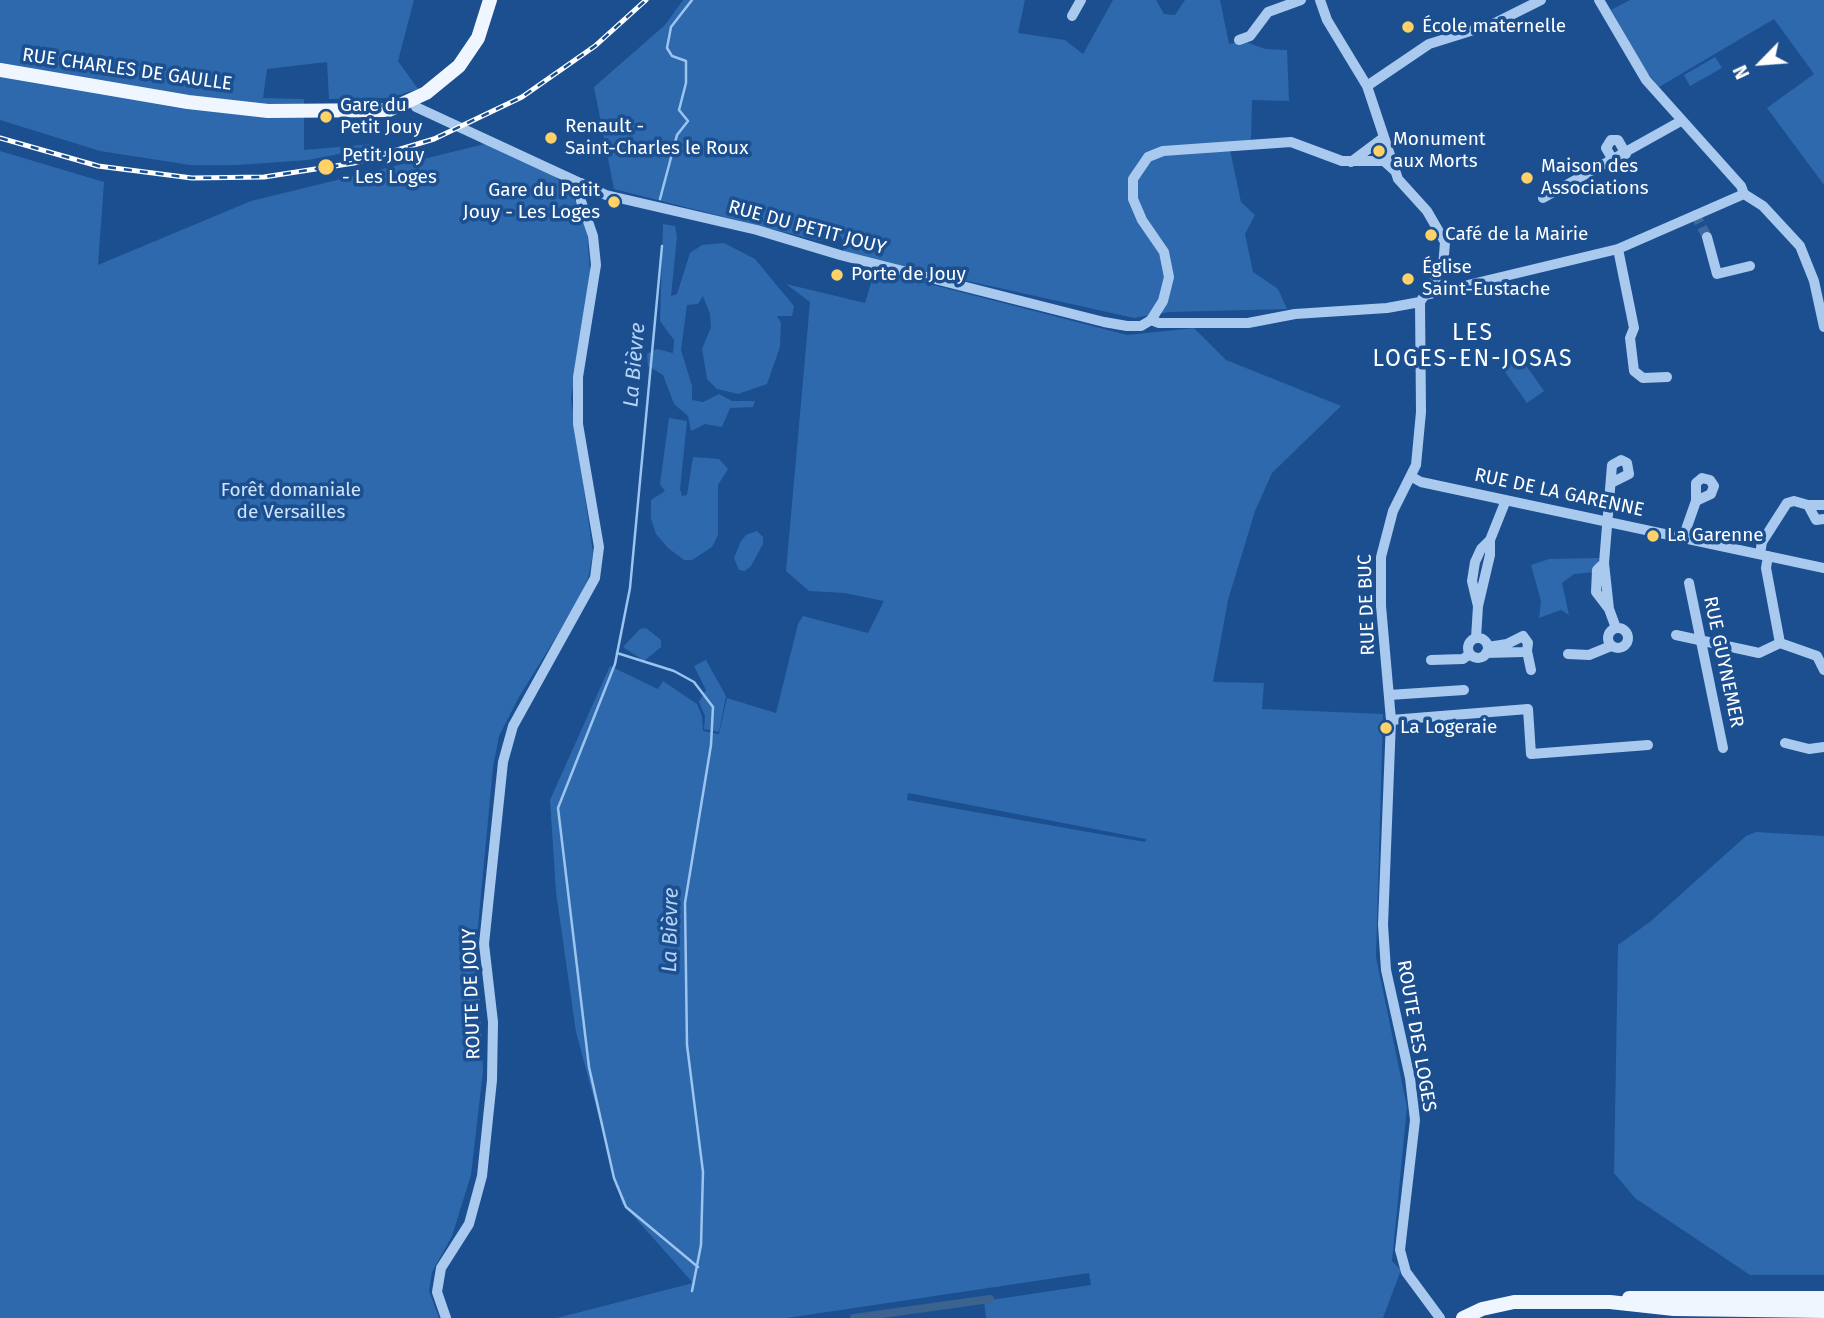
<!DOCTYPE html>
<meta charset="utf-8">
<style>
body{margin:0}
#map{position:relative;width:1824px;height:1318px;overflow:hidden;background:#1b4f8f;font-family:"Fira Sans",sans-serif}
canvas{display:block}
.north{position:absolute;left:1726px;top:28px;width:70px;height:70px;-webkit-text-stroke:5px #1b4f8f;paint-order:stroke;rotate:245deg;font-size:19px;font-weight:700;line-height:28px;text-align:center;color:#fff}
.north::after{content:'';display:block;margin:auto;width:24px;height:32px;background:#fff;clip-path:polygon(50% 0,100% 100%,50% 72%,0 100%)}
</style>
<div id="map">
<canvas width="1824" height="1318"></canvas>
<div class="north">N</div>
</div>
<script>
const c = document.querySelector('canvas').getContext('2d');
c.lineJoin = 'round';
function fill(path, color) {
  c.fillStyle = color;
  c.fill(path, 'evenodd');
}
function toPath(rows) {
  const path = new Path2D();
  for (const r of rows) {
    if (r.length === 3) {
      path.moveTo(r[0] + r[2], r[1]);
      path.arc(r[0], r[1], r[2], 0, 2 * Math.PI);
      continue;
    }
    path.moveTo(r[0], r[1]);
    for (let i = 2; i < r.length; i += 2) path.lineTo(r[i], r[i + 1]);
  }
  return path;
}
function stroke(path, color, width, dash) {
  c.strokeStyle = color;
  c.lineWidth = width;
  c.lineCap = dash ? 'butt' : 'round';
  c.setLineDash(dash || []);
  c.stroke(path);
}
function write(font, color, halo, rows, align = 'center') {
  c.font = font + ' "Fira Sans",sans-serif';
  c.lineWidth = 7;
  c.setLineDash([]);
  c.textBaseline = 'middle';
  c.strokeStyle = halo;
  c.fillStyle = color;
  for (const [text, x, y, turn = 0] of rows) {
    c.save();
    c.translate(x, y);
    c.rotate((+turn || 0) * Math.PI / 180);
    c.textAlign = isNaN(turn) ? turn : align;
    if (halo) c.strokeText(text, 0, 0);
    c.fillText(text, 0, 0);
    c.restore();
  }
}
const green = toPath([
 [0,0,414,0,398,61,418,89,389,98,329,99,327,62,267,69,263,98,304,99,304,150,373,144,370,148,308,160,238,165,190,165,100,151,0,120],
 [683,0,1025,0,1018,33,1065,40,1083,54,1113,0,1156,0,1164,14,1175,15,1185,0,1220,0,1229,44,1243,41,1265,49,1287,50,1289,101,1252,100,1251,139,1230,150,1241,202,1255,215,1245,234,1253,272,1278,289,1287,309,1169,312,1134,318,842,253,845,244,840,235,820,241,614,189,594,87,665,25],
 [1630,0,1824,0,1824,185,1767,108,1814,74,1774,19,1659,87,1642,66,1611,10],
 [1715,57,1722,68,1690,86,1684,75],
 [489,143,555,176,575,199,587,229,590,273,571,399,593,553,588,579,574,608,519,697,499,736,493,767,477,937,483,1071,471,1175,452,1236,432,1272,429,1291,439,1318,0,1318,0,151,104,182,98,265,251,201],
 [663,224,675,226,677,237,671,296,677,294,690,253,702,245,724,243,755,259,794,306,792,316,777,316,781,323,780,347,767,384,738,394,717,389,707,379,702,349,711,327,710,314,703,296,698,304,687,305,681,350,692,386,692,400,703,402,719,394,732,401,755,401,753,407,730,408,722,427,705,424,691,431,688,416,674,404,663,375,648,366,647,354,657,349,673,353,674,340,660,321],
 [875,270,1127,335,1194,328,1226,360,1341,406,1272,473,1255,511,1228,600,1213,682,1264,683,1262,709,1383,714,1376,957,1407,1107,1392,1261,1401,1270,1383,1318,986,1318,984,1301,1091,1285,1089,1273,787,1318,557,1318,693,1283,622,1203,576,1032,556,892,550,800,610,666,658,689,663,681,697,704,702,716,703,731,719,734,727,698,776,713,798,624,803,616,868,633,884,601,844,593,809,591,786,571,810,302,786,284,865,303],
 [908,793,1146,839,1145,842,907,800],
 [1520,357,1544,391,1527,403,1503,369],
 [669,418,687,421,680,489,682,496,687,495,693,457,719,459,728,469,718,485,718,535,712,547,692,560,684,560,668,548,656,534,651,519,651,500,665,491,660,484],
 [757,531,763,537,763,544,751,566,745,571,739,570,734,558,741,541,746,535],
 [1599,558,1595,572,1574,574,1562,583,1569,615,1561,610,1539,618,1541,601,1531,565,1549,559],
 [646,628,661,640,661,647,644,661,623,647,640,629],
 [706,660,726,696,719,732,704,729,705,716,699,702,706,690,694,666],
 [1756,832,1824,836,1824,1275,1750,1275,1635,1198,1614,1173,1618,945,1651,921,1746,836]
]);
const stream = toPath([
 [660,199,677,135,688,121,679,110,686,83,686,61,672,56,667,48,671,27,692,0],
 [662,246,630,588,615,664,558,808,589,1067,614,1178,626,1207,698,1267],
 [617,653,674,671,694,682,713,707,711,745,685,903,687,1045,703,1172,701,1245,692,1291]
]);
const canal = toPath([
 [854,1318,990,1299]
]);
const minorTunnel = toPath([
 [1695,214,1707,237]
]);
const minor = toPath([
 [1320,0,1327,20,1367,86,1398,179,1427,211,1445,242,1443,268,1420,302],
 [1599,0,1646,80,1741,186,1744,194],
 [1072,16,1081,0],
 [1239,40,1250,36,1268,12,1301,0],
 [1367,86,1429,44,1493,24,1541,0],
 [414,99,416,107,606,195,757,230,840,255,1104,322,1127,326,1141,326,1151,320,1159,323,1248,323,1295,314,1387,308,1420,302],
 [1613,160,1606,148,1611,140,1618,140,1626,154],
 [1351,162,1383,138],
 [1744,194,1763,206,1800,246,1814,281,1824,327],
 [1543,198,1681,121],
 [1707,237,1717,274,1750,266],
 [1618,249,1634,328,1630,338,1634,371,1643,378,1667,377],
 [1426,295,1618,249,1744,194],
 [1420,302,1421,412,1416,465,1393,511,1381,557,1381,606,1391,720,1383,925,1386,970,1410,1078,1415,1120,1400,1250,1406,1272,1440,1318],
 [1151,320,1163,301,1169,277,1164,252,1142,220,1133,199,1133,179,1148,157,1163,151,1291,142,1342,161,1384,161,1394,170],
 [1412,477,1421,482,1824,568],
 [1613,482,1629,474,1627,463,1621,460,1612,465,1604,563,1609,609,1616,628],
 [1808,505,1816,520,1824,519],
 [1683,538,1696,501,1696,483,1702,478,1710,480,1714,486,1711,494,1696,501],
 [1760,554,1762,542,1787,503,1794,501,1808,505,1824,505],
 [1768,556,1766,568,1780,643,1817,656,1824,670],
 [1604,563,1597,570,1596,592,1609,609],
 [1689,583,1723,748],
 [1478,606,1472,581,1475,562,1481,549,1490,540,1506,500],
 [1618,638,10],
 [1676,635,1759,653,1780,643],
 [1478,648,10],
 [1476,638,1478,606,1490,555,1490,540],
 [1527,651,1531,670],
 [1486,653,1523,652,1527,651,1528,643,1523,636,1507,644,1488,647],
 [1568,654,1589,655,1611,646],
 [1431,660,1463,659,1470,654],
 [1389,695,1464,690],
 [1391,720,1528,709,1531,754,1648,745],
 [1785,743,1809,749,1824,747],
 [446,1318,437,1292,441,1268,469,1224,482,1176,492,1080,493,1022,484,944,503,762,513,726,595,578,599,547,578,424,578,377,596,265,593,236,581,201,581,183]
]);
const major = toPath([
 [0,70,188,102,268,111,389,110,426,93,459,66,478,38,490,0],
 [1629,1298,1824,1298],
 [1463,1318,1482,1309,1514,1302,1610,1302,1674,1309,1824,1311]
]);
const rail = toPath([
 [0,138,98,166,192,178,264,177,354,163,434,139,522,97,595,46,646,0]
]);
const markers = [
 [1408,27,7,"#ffd166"],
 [326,117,7,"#ffd166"],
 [551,138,7,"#ffd166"],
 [1379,151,7,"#ffd166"],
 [326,167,9,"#ffd166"],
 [1527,178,7,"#ffd166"],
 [614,202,7,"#ffd166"],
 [1431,235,7,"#ffd166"],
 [837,275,7,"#ffd166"],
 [1408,279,7,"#ffd166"],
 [1653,536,7,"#ffd166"],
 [1386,728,7,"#ffd166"]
];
const poiNames = [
 ["École maternelle",1422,27],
 ["Gare du",340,106],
 ["Petit Jouy",340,128],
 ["Renault -",565,127],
 ["Saint-Charles le Roux",565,149],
 ["Monument",1393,140],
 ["aux Morts",1393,162],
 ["Petit Jouy",342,156],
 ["- Les Loges",342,178],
 ["Maison des",1541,167],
 ["Associations",1541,189],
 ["Gare du Petit",600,191,"right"],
 ["Jouy - Les Loges",600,213,"right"],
 ["Café de la Mairie",1445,235],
 ["Église",1422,268],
 ["Saint-Eustache",1422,290],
 ["Porte de Jouy",851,275],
 ["La Garenne",1667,536],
 ["La Logeraie",1400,728]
];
const streetNames = [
 ["RUE CHARLES DE GAULLE",127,70,8],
 ["RUE DU PETIT JOUY",807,228,15],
 ["RUE DE LA GARENNE",1559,493,12],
 ["RUE DE BUC",1367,605,-92],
 ["RUE GUYNEMER",1723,662,78],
 ["ROUTE DE JOUY",472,994,-92],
 ["ROUTE DES LOGES",1416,1036,80]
];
const parkNames = [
 ["Forêt domaniale",291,491],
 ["de Versailles",291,513]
];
const waterNames = [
 ["La Bièvre",635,365,-85],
 ["La Bièvre",671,930,-89]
];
const quarterNames = [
 ["LES",1473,334],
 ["LOGES-EN-JOSAS",1473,360]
];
fill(green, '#2e69ad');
stroke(stream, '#9cc4f0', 2.5);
stroke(canal, '#3c6290', 8);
stroke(minorTunnel, '#3d69a0', 10, [10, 5]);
stroke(minor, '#a9c9ee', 10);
stroke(major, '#f0f6ff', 14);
stroke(rail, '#fff', 5);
stroke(rail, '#1b4f8f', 2.5, [8]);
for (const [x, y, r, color] of markers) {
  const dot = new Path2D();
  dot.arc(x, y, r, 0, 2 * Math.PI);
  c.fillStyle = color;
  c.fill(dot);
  stroke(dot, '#1b4f8f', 2.5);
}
write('19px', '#fff', '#1b4f8f', poiNames, 'left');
write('19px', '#fff', '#1b4f8f', streetNames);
write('19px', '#cfe3fa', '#1b4f8f', parkNames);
write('italic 21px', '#b5d3f5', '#1b4f8f', waterNames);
c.letterSpacing = '2px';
write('23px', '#fff', '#1b4f8f', quarterNames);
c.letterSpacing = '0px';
</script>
